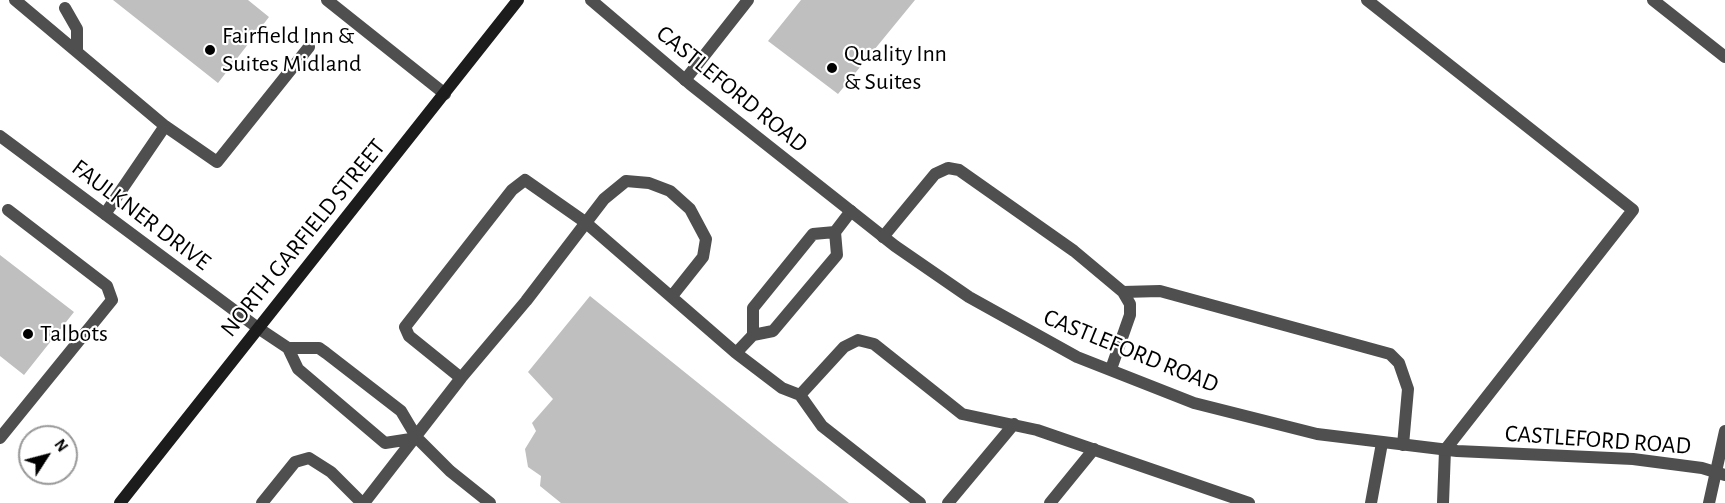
<!DOCTYPE html>
<style>
body{margin:0}
#map{position:relative;width:1725px;height:503px;overflow:hidden;background:#fff;font-family:"Alegreya Sans",sans-serif}
canvas{display:block}
.north{position:absolute;left:18px;top:425px;width:60px;height:60px;box-sizing:border-box;background:#fff;border:2px solid #999;border-radius:50%;rotate:54deg;font-size:16px;font-weight:700;line-height:24px;text-align:center;color:#000}
.north::after{content:'';display:block;margin:auto;width:21px;height:27px;background:#000;clip-path:polygon(50% 0,100% 100%,50% 72%,0 100%)}
</style>
<div id="map">
<canvas width="1725" height="503"></canvas>
<div class="north">N</div>
</div>
<script>
const c = document.querySelector('canvas').getContext('2d');
c.lineJoin = 'round';
function fill(path, color) {
  c.fillStyle = color;
  c.fill(path, 'evenodd');
}
function toPath(rows) {
  const path = new Path2D();
  for (const r of rows) {
    path.moveTo(r[0], r[1]);
    for (let i = 2; i < r.length; i += 2) path.lineTo(r[i], r[i + 1]);
  }
  return path;
}
function stroke(path, color, width, dash) {
  c.strokeStyle = color;
  c.lineWidth = width;
  c.lineCap = dash ? 'butt' : 'round';
  c.setLineDash(dash || []);
  c.stroke(path);
}
function write(font, color, halo, rows, align = 'center') {
  c.font = font + ' "Alegreya Sans",sans-serif';
  c.lineWidth = 4.5;
  c.setLineDash([]);
  c.textBaseline = 'middle';
  c.strokeStyle = halo;
  c.fillStyle = color;
  for (const [text, x, y, turn = 0] of rows) {
    c.save();
    c.translate(x, y);
    c.rotate((+turn || 0) * Math.PI / 180);
    c.textAlign = isNaN(turn) ? turn : align;
    if (halo) c.strokeText(text, 0, 0);
    c.fillText(text, 0, 0);
    c.restore();
  }
}
const building = toPath([
 [113,0,248,0,269,17,218,83],
 [801,0,915,0,838,94,768,41],
 [0,255,74,312,24,375,0,356],
 [590,296,774,444,849,503,561,503,540,486,541,476,528,467,525,449,536,431,532,423,553,399,528,372]
]);
const service = toPath([
 [15,0,165,126],
 [327,0,445,94],
 [65,8,77,29,77,52],
 [685,80,748,0],
 [105,214,165,126,217,162,309,47],
 [835,232,813,234,753,308,753,335,773,331,837,255,835,232,851,211],
 [883,237,935,174,948,168,959,170,1074,251,1123,292,1130,304,1130,315,1111,369],
 [1123,292,1160,291,1390,354,1399,363,1408,389,1403,445],
 [258,328,288,348,298,369,385,443,417,438],
 [288,348,319,348,326,353,401,411,417,438,450,471,490,503],
 [736,353,753,335],
 [461,378,526,301,604,199,626,181,649,183,670,191,690,209,706,239,703,257,672,296],
 [800,395,822,426,920,503],
 [0,438,112,300,107,286,8,210],
 [262,503,295,462,309,458,331,472,362,503],
 [364,503,461,378,409,336,405,327,512,190,525,180,585,222,736,353,782,388,800,395,844,347,858,340,874,344,962,414,1037,430,1249,503],
 [948,503,1014,424],
 [1050,503,1094,449],
 [1371,503,1382,443],
 [1443,503,1445,450]
]);
const minor = toPath([
 [1367,0,1633,210,1445,450],
 [1653,0,1725,57],
 [1709,503,1725,431]
]);
const tertiary = toPath([
 [591,0,690,84,895,246,969,297,1077,357,1194,403,1317,434,1457,451,1633,459,1702,468,1725,475],
 [0,136,258,328]
]);
const secondary = toPath([
 [120,503,518,0]
]);
const markers = [
 [210,50,6,"#000"],
 [832,68,6,"#000"],
 [28,334,6,"#000"]
];
const poiNames = [
 ["Fairfield Inn &",222,36],
 ["Suites Midland",222,64],
 ["Quality Inn",844,54],
 ["& Suites",844,82],
 ["Talbots",40,334]
];
const streetNames = [
 ["CASTLEFORD ROAD",732,89,39],
 ["FAULKNER DRIVE",141,215,37],
 ["NORTH GARFIELD STREET",303,238,-51],
 ["CASTLEFORD ROAD",1131,351,22],
 ["CASTLEFORD ROAD",1598,440,4]
];
fill(building, '#bfbfbf');
stroke(service, '#4f4f4f', 12);
stroke(minor, '#4f4f4f', 12);
stroke(tertiary, '#4f4f4f', 12);
stroke(secondary, '#1c1c1c', 12);
for (const [x, y, r, color] of markers) {
  const dot = new Path2D();
  dot.arc(x, y, r, 0, 2 * Math.PI);
  c.fillStyle = color;
  c.fill(dot);
  stroke(dot, '#fff', 2);
}
write('24px', '#000', '#fff', poiNames, 'left');
write('24px', '#000', '#fff', streetNames);
</script>
